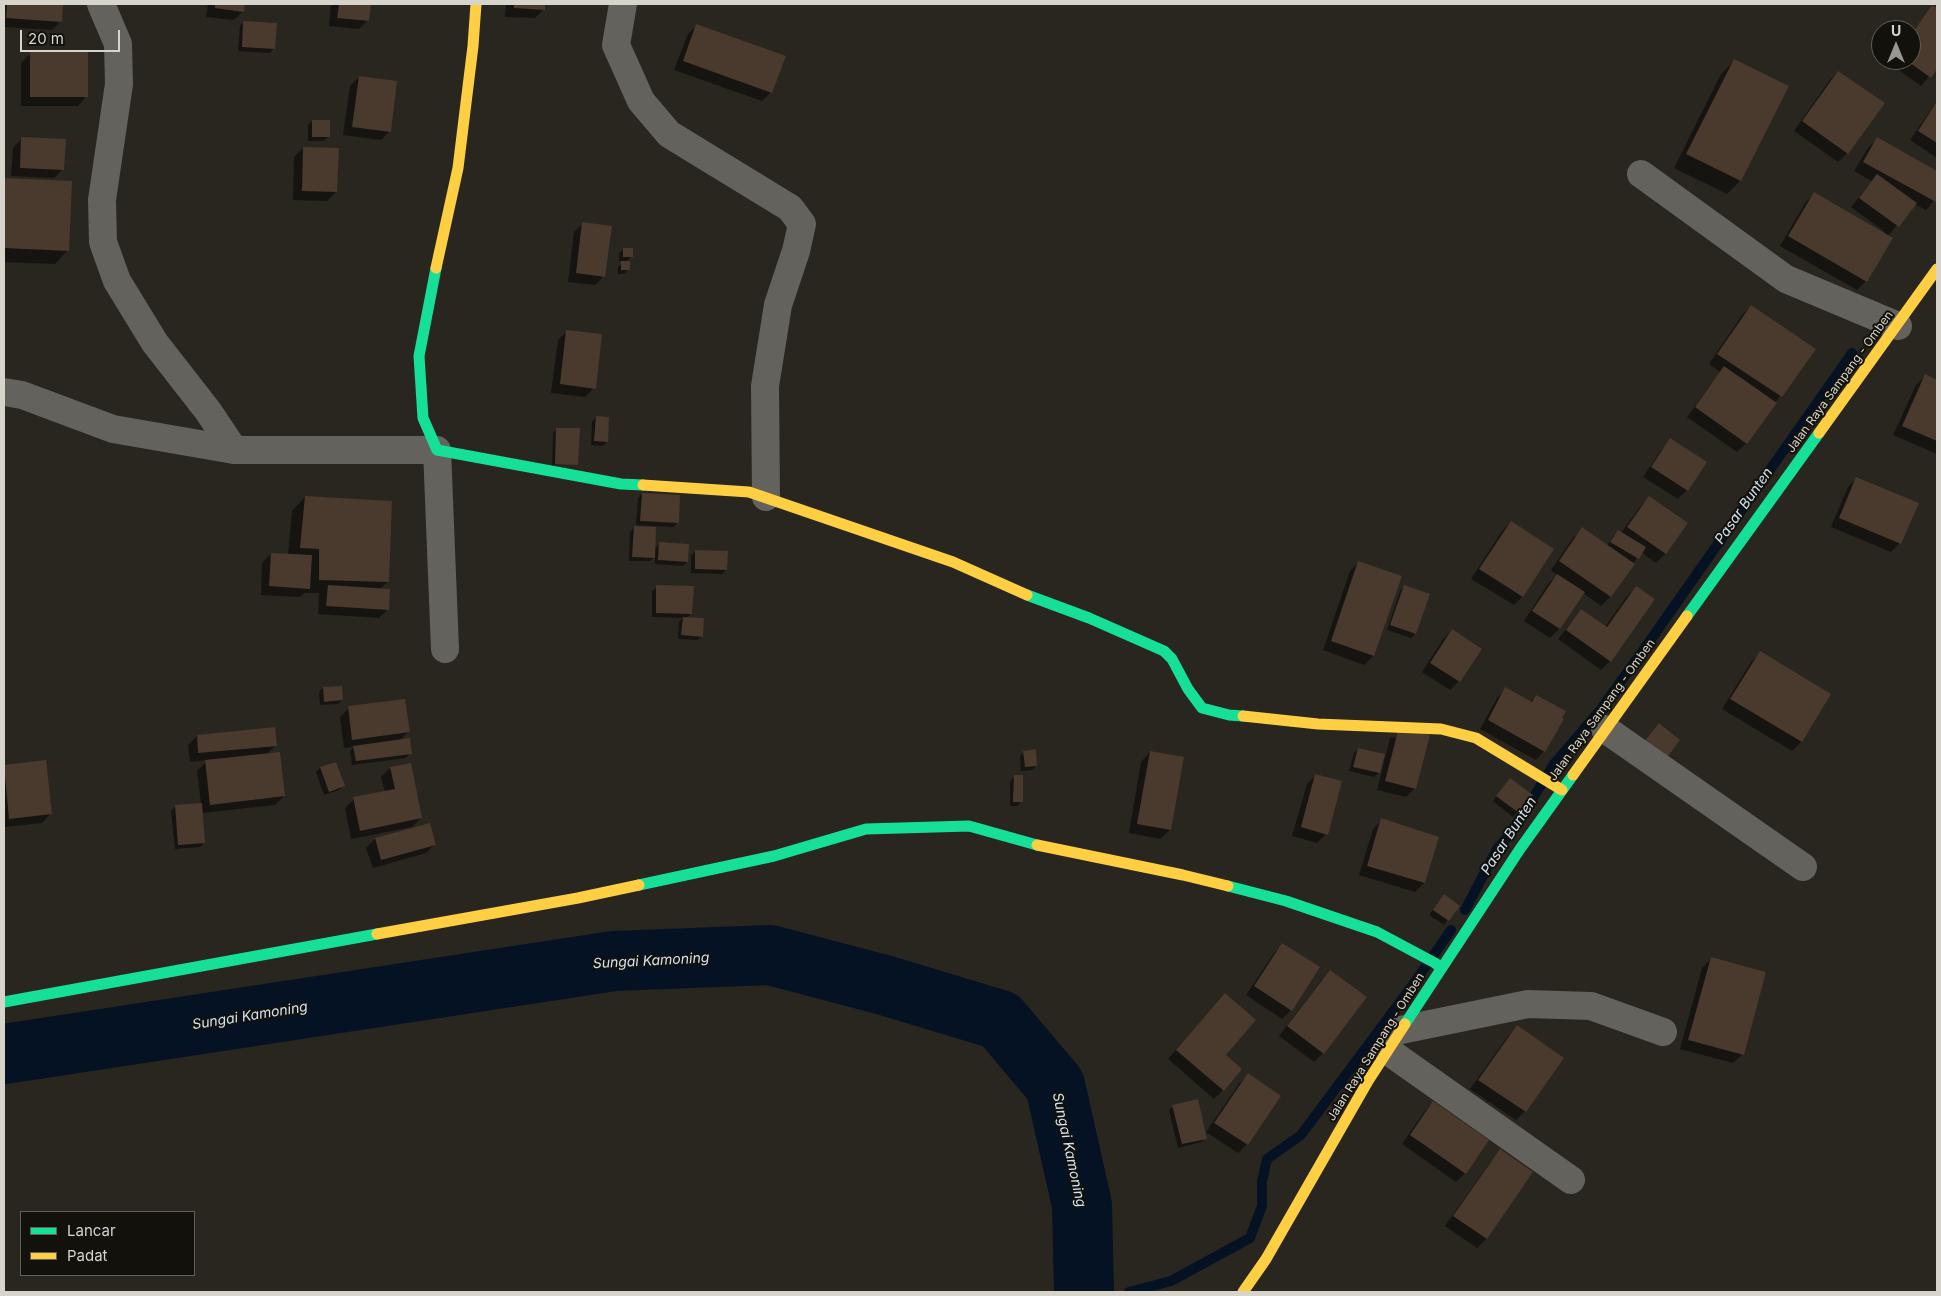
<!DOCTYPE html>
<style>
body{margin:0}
#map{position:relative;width:1941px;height:1296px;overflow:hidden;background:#28261f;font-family:Inter,sans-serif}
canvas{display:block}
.frame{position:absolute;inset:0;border:5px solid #d7d4cc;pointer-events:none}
.legend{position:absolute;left:20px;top:1211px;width:175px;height:65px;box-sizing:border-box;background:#13110b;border:1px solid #615f58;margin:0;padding:6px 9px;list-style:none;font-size:15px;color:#d7d4cc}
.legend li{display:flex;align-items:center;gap:10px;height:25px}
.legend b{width:25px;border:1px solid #615f58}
.north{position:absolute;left:1871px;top:20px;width:50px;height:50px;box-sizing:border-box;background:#13110b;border:1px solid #615f58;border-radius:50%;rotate:0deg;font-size:14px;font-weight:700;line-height:20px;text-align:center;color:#d7d4cc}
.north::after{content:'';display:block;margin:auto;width:18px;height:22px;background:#9a978f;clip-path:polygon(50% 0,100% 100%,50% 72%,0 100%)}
.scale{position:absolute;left:20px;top:30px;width:100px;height:22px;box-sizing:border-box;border:2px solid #d7d4cc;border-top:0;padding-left:6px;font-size:15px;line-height:18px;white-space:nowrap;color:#d7d4cc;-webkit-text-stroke:4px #13110b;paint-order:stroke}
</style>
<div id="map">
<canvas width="1941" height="1296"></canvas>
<div class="frame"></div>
<ul class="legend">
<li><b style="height:6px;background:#16e098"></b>Lancar</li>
<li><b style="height:6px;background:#ffcf43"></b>Padat</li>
</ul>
<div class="north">U</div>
<div class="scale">20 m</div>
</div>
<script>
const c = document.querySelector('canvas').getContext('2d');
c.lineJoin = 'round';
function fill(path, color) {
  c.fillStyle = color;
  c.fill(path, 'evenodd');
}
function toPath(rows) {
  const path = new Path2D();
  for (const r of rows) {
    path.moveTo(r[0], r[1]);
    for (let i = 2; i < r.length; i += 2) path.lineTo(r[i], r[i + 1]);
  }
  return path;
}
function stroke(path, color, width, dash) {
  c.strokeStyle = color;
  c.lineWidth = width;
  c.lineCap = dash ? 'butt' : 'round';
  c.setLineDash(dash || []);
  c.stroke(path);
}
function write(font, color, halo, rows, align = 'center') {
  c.font = font + ' Inter,sans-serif';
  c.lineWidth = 4;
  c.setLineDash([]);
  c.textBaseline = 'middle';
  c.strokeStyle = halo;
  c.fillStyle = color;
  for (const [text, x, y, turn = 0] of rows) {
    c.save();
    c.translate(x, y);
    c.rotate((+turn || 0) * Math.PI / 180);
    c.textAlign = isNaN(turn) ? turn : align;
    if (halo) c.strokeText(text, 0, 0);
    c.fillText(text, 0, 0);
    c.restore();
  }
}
const shadow = toPath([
 [4,4,62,4,61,21,52,30,4,27],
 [208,4,244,4,243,11,234,20,206,17],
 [331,4,370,4,368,20,359,29,329,26],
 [506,4,544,4,544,9,535,18,505,17],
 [1933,7,1937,10,1937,67,1921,86,1889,63,1892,60,1911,60,1911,33],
 [244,22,274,48,270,53,238,51,240,26],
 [697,25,771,92,762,101,674,70,688,34],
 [30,54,87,96,78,106,21,106,21,63],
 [1735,60,1740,181,1727,194,1674,168,1721,74],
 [1838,72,1847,153,1838,162,1794,131,1829,81],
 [359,77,390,131,381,140,343,135,350,86],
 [1937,101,1937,158,1910,140],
 [312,121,328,137,324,141,308,141,308,125],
 [22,138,63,169,54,178,11,176,13,148],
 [1877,139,1937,172,1937,197,1926,210,1914,204,1888,236,1866,281,1857,290,1780,246,1805,203,1814,194,1884,234,1885,232,1851,207,1872,181,1854,171,1868,148],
 [303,148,336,192,327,201,293,200,294,157],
 [4,180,71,183,68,250,55,264,4,262],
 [583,223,604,276,595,285,568,282,574,232],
 [624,249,632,256,626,262,628,270,624,274,618,274,618,267,624,261,619,261,619,253],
 [1751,306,1814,349,1746,443,1737,452,1687,417,1720,372,1709,364,1742,315],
 [567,331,594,388,585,397,551,393,558,340],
 [1925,376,1937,381,1937,454,1893,435,1916,385],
 [596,417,607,441,603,446,591,445,592,422],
 [557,429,578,429,552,468,553,433],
 [1671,440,1687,490,1678,499,1643,477,1662,449],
 [1857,478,1900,543,1891,552,1831,527,1848,487],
 [642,494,678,522,674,527,636,525,638,498],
 [305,497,387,582,380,589,388,609,379,618,318,614,319,593,304,593,300,597,261,595,262,563,271,554,288,555,292,511],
 [1649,498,1686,523,1665,554,1656,563,1641,552,1610,597,1601,606,1583,593,1559,629,1550,638,1524,621,1548,584,1557,575,1551,570,1573,538,1582,529,1607,546,1614,535,1618,531,1621,533,1640,507],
 [1511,522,1523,596,1514,605,1471,579,1502,531],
 [634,528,654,549,660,543,687,562,683,566,655,564,655,556,650,561,629,561,630,532],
 [696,551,726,570,722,574,691,573,691,555],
 [1359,562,1373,656,1364,665,1323,650,1350,571],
 [657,587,691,614,687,618,702,636,698,640,678,639,679,622,683,618,652,617,652,591],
 [1404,587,1415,634,1411,638,1387,630,1400,591],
 [1636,587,1610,661,1601,670,1558,639,1581,611,1605,627,1627,596],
 [1452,630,1459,681,1450,690,1422,672,1443,639],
 [1760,653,1829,695,1801,742,1792,751,1722,709,1751,662],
 [323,688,342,700,338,704,320,705,319,692],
 [1506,689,1530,702,1536,696,1544,751,1536,760,1480,729,1497,698],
 [349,708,408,732,399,741,410,753,406,758,352,765,350,751,354,747,344,748,340,717],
 [197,736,276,745,266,755,284,796,275,805,202,813,204,843,200,847,175,849,171,811,176,806,201,804,197,771,208,760,190,762,188,745],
 [1428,736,1415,788,1406,797,1377,790,1390,738],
 [1358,749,1379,773,1374,777,1349,771,1354,753],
 [1024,752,1036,766,1032,770,1021,771,1020,756],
 [1150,752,1182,758,1170,830,1160,839,1129,833,1141,762],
 [45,762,51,813,42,823,4,827,4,767],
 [320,768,343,786,339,790,324,795,316,772],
 [390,768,421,818,412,827,351,839,345,808,354,799,385,792,381,777],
 [1316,775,1326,834,1317,843,1292,836,1307,784],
 [1014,777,1021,802,1017,806,1010,806,1010,781],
 [1506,783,1531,795,1513,817,1493,801],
 [1382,820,1438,837,1424,883,1415,892,1359,875,1373,829],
 [375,839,435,844,426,853,373,868,366,848],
 [1444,896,1458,906,1444,925,1429,915],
 [1283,944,1291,1010,1282,1019,1246,995,1274,953],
 [1711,959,1743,1054,1733,1063,1680,1049,1702,968],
 [1330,972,1323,1053,1314,1062,1279,1036,1321,981],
 [1225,994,1223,1090,1214,1099,1168,1059],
 [1517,1027,1525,1111,1516,1120,1470,1089,1508,1036],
 [1248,1075,1247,1144,1238,1153,1206,1132,1239,1084],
 [1433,1103,1465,1173,1456,1182,1402,1144,1424,1112],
 [1173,1106,1206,1138,1201,1142,1178,1148,1169,1110],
 [1501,1151,1532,1172,1486,1239,1477,1248,1445,1226,1492,1160]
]);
const stream = toPath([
 [1465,910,1497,849,1514,829,1554,764,1601,709,1642,652,1852,353],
 [1129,1292,1171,1281,1250,1238,1262,1206,1262,1181,1267,1159,1301,1135,1412,986,1451,930]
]);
const river = toPath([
 [4,1054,614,961,770,955,884,985,1000,1020,1055,1085,1082,1205,1084,1292]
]);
const building = toPath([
 [7,4,63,4,62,22,6,18],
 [215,4,245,4,244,12,215,8],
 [339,4,371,4,369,21,337,18],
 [514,4,545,4,545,10,514,8],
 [1932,5,1937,8,1937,69,1931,78,1906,60,1911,60,1911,35],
 [243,21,277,23,275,49,242,47],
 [696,24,786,56,772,93,683,61],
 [30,52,88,52,88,97,30,97],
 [1734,59,1789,86,1741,181,1686,154],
 [1838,71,1885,103,1848,154,1802,121],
 [359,76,397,81,391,132,352,127],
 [1937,101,1937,143,1918,131],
 [312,120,330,120,330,137,312,137],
 [21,137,66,139,64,170,20,168],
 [1877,137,1937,171,1937,199,1936,202,1863,162],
 [303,147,339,148,337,192,302,191],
 [1877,174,1917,203,1899,227,1859,198],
 [4,178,72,181,69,251,4,248],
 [1814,192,1893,238,1867,282,1788,236],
 [582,222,612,226,605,277,576,273],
 [623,248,633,248,633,257,623,257],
 [621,261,630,261,630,270,621,270],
 [1751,305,1816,349,1782,397,1717,354],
 [566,330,602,334,596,389,560,384],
 [1724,366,1777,403,1747,444,1695,407],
 [1925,374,1937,380,1937,441,1902,426],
 [596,416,609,417,608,442,594,441],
 [556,428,580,428,578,465,555,464],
 [1670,438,1707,462,1688,491,1651,467],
 [1856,477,1919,503,1901,544,1839,518],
 [642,493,680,495,679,523,640,521],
 [305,496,392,501,389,582,319,580,319,549,300,548],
 [1649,496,1688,523,1666,554,1627,527],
 [1511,521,1554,549,1523,597,1479,569],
 [634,526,656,527,655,558,632,557],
 [1582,527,1635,564,1611,597,1559,561],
 [1618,530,1646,547,1639,559,1610,542],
 [659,542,689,544,688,562,658,560],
 [695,550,728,551,727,570,695,569],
 [271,553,312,555,310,589,269,586],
 [1358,561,1402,576,1374,656,1331,641],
 [1557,574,1585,592,1560,629,1532,611],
 [328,585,390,589,389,610,326,606],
 [656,585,694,586,692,614,656,613],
 [1404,585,1430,594,1416,634,1390,625],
 [1636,586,1655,599,1611,662,1566,630,1581,609,1607,627],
 [683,617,704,618,703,637,681,635],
 [1452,629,1482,649,1460,682,1430,663],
 [1760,651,1831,694,1802,742,1730,699],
 [342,686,343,700,324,702,323,687],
 [1505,687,1532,702,1536,695,1566,711,1562,718,1564,719,1545,752,1488,720],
 [405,699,410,732,352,740,348,706],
 [1659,723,1680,740,1666,759,1644,742],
 [275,727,277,746,198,753,197,735],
 [1399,727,1430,735,1416,789,1385,781],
 [410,738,412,754,356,761,353,746],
 [1358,748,1385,754,1380,773,1353,767],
 [1036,749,1037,766,1025,767,1023,751],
 [1150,751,1184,757,1171,830,1137,824],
 [280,752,285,796,210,805,205,760],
 [46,760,52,814,9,819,4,765],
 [336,762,345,786,329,792,320,767],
 [411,763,422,818,360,831,353,797,395,789,390,767],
 [1315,774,1342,781,1328,835,1301,827],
 [1014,775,1023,775,1023,802,1013,802],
 [1510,778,1533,795,1519,813,1496,796],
 [202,803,205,843,178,845,175,805],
 [1381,818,1439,837,1425,883,1367,866],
 [430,823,436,845,381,860,375,838],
 [1444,894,1460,906,1449,921,1433,910],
 [1282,943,1320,967,1292,1011,1254,986],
 [1711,957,1766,972,1744,1055,1688,1040],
 [1330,970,1367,997,1324,1054,1287,1026],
 [1225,993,1256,1020,1226,1055,1242,1069,1224,1091,1176,1050],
 [1517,1025,1564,1058,1526,1112,1478,1080],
 [1248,1073,1281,1096,1248,1145,1214,1123],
 [1198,1099,1207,1139,1182,1144,1172,1105],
 [1433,1101,1489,1140,1466,1174,1410,1135],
 [1500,1149,1533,1172,1487,1239,1453,1216]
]);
const street = toPath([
 [101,4,118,44,119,84,102,200,103,242,117,281,155,343,208,411,234,450],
 [623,4,616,45,641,101,669,134,790,208,802,224,796,251,778,305,765,386,766,497],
 [1641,174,1786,279,1898,326],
 [4,392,22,395,113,429,234,450,437,450,445,649],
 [1605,729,1803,867],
 [1401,1030,1528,1004,1591,1006,1663,1032],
 [1388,1051,1571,1180]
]);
const fast = toPath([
 [436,268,419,356,423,418,437,450,621,484,643,485],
 [1027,595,1089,618,1164,651,1172,659,1188,689,1202,708,1229,715,1243,716],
 [1687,616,1819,433],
 [639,885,774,856,866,829,969,826,1037,845],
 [1228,886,1286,901,1377,932,1435,963,1441,968],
 [4,1002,377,934],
 [1405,1024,1520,849,1573,775]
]);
const slow = toPath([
 [436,268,458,168,473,46,476,4],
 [1819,433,1937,269],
 [643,485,749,492,953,562,1027,595],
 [1243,716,1318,724,1441,729,1476,738,1562,790],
 [1573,775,1687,616],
 [1037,845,1183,875,1228,886],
 [377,934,578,898,639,885],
 [1243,1292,1266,1259,1368,1081,1405,1024]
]);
const streetNames = [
 ["Jalan Raya Sampang - Omben",1840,382,-54],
 ["Jalan Raya Sampang - Omben",1602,710,-54],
 ["Jalan Raya Sampang - Omben",1376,1047,-58]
];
const waterNames = [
 ["Pasar Bunten",1744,506,-55],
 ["Pasar Bunten",1509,836,-57],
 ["Sungai Kamoning",651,961,-3],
 ["Sungai Kamoning",250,1016,-9],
 ["Sungai Kamoning",1069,1150,78]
];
fill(shadow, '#0007');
stroke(stream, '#041223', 10);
stroke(river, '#041223', 60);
fill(building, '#4a392d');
stroke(street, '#64625d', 28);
stroke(fast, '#16e098', 11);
stroke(slow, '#ffcf43', 11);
write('12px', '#d7d4cc', '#13110b', streetNames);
write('italic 14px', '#d0e3f4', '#13110b', waterNames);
</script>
